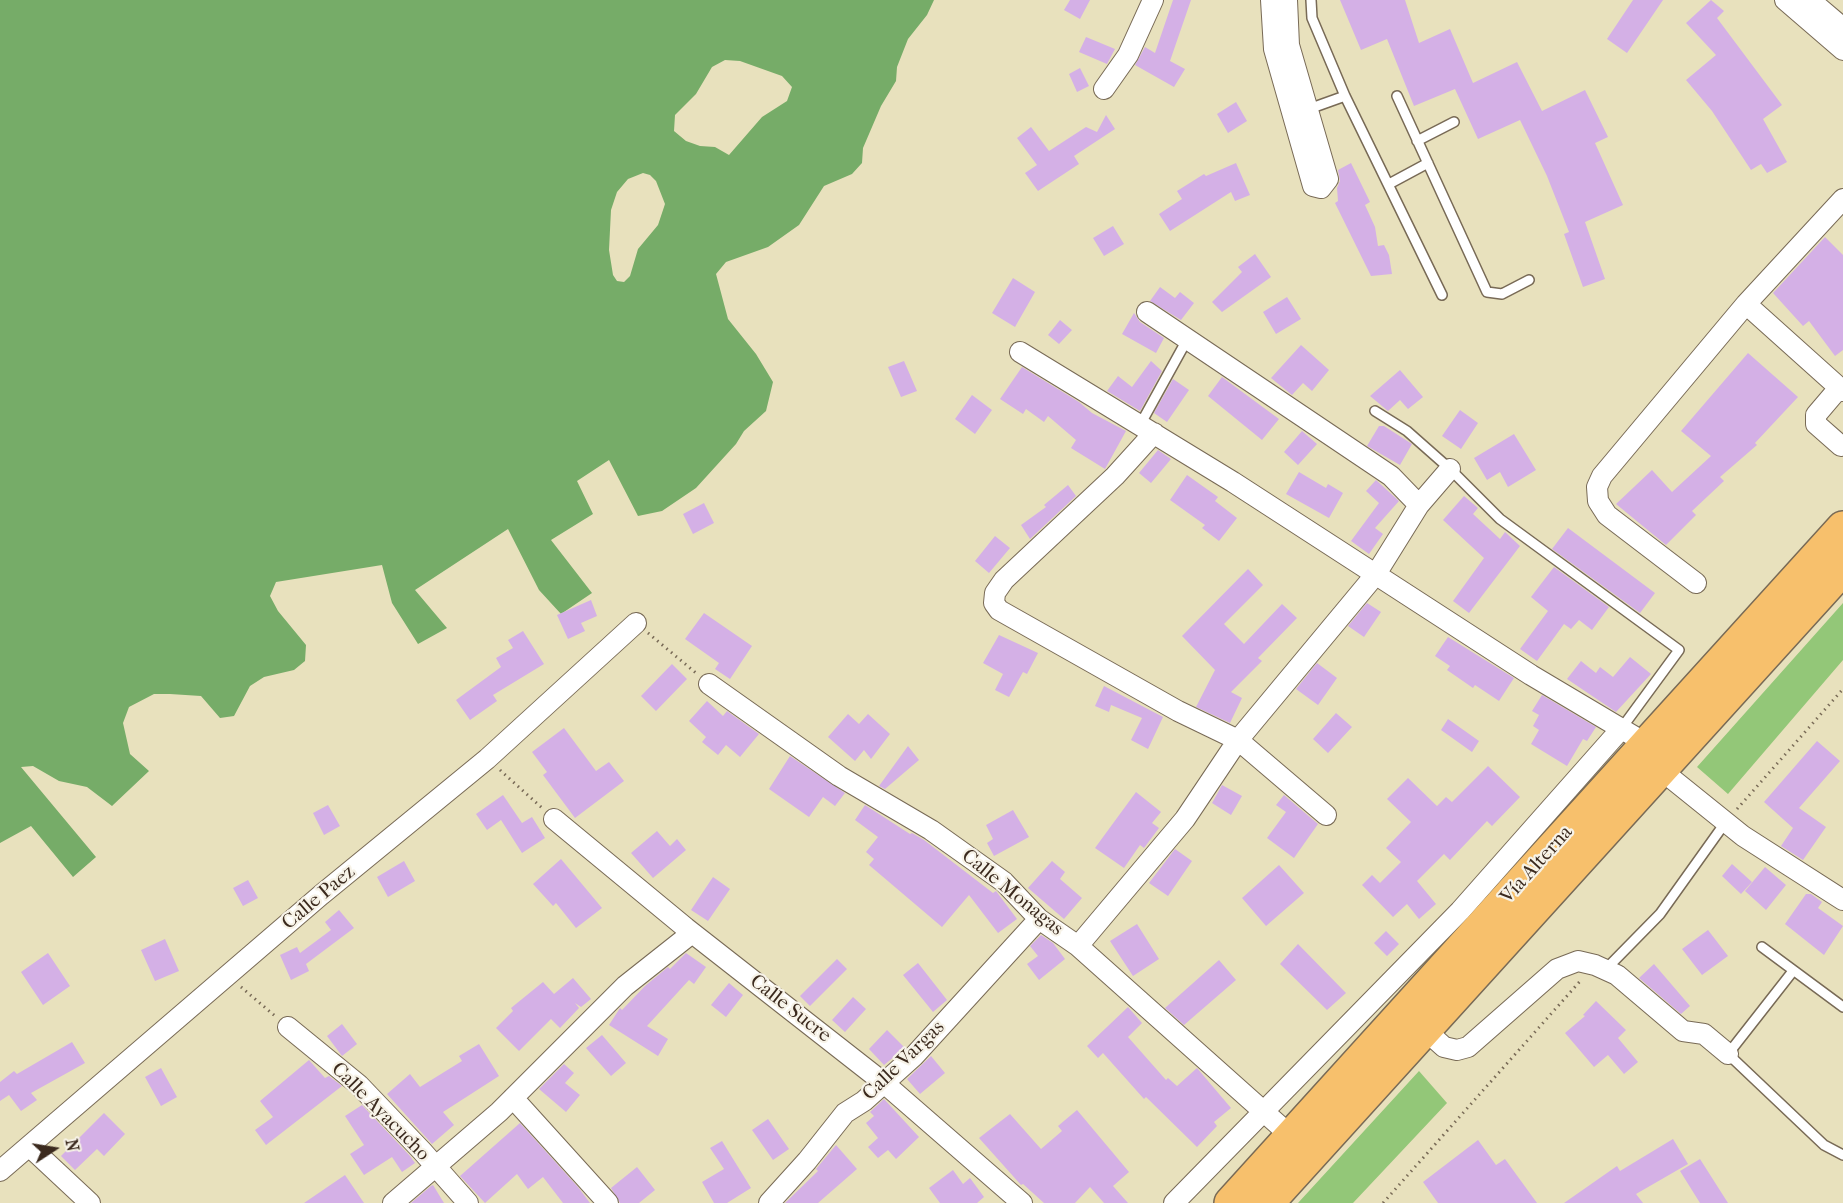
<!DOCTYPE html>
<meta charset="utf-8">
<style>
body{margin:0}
#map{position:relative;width:1843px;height:1203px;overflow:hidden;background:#e8e1bd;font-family:"IM FELL French Canon",serif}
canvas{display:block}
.north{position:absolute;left:24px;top:1119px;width:60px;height:60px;-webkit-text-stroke:4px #f7f3e8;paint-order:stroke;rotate:78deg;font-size:16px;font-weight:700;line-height:24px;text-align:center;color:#3b2a1e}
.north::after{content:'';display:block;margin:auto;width:21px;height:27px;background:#3b2a1e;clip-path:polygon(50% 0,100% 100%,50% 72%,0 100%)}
</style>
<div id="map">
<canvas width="1843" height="1203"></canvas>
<div class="north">N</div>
</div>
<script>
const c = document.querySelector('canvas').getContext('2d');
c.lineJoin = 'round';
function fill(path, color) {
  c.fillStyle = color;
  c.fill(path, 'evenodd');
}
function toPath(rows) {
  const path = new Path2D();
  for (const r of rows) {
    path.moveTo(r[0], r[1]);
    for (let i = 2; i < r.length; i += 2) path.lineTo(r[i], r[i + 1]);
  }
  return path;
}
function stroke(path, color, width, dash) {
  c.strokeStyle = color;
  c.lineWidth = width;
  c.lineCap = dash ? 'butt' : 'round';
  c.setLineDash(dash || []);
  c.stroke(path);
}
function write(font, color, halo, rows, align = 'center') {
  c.font = font + ' "IM FELL French Canon",serif';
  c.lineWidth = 4.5;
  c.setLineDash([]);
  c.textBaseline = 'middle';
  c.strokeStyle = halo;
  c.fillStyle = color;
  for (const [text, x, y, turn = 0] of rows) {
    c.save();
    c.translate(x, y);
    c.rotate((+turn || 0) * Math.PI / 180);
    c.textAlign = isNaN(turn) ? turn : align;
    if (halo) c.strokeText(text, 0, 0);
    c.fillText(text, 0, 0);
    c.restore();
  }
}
const green = toPath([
 [1843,603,1843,660,1728,794,1697,767],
 [1419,1071,1447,1103,1353,1203,1298,1203]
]);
const forest = toPath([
 [0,0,934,0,927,15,908,39,897,67,896,81,881,106,863,148,862,163,852,174,824,186,799,225,768,247,726,262,716,274,728,319,756,354,773,382,766,411,744,431,736,444,696,488,662,511,638,516,609,460,577,481,593,514,551,540,592,593,561,614,539,590,508,529,415,590,447,628,418,644,392,603,382,565,276,582,270,596,278,611,306,645,305,661,294,670,264,677,250,686,234,716,220,718,201,696,170,694,154,694,129,707,123,723,130,754,149,771,112,806,87,787,59,781,33,766,21,767,96,857,73,877,31,826,0,843],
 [725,60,740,61,782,76,792,87,787,101,762,117,729,155,715,147,700,146,686,141,674,131,675,115,696,94,712,67],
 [643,173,650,175,656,181,665,204,658,225,638,249,630,276,624,282,617,281,613,275,609,250,611,210,617,192,628,179]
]);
const building = toPath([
 [1070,0,1090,0,1080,19,1064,10],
 [1173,0,1191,0,1170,61,1185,69,1174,87,1135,65,1145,47,1155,53],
 [1340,0,1405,0,1419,43,1450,29,1473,83,1517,62,1542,111,1585,90,1608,137,1595,143,1623,205,1585,222,1605,279,1583,287,1564,234,1569,232,1547,176,1520,120,1478,139,1455,89,1414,106,1387,39,1361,50],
 [1633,0,1663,0,1627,53,1607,39],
 [1711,0,1724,11,1717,18,1782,105,1763,119,1787,162,1767,173,1761,164,1751,170,1712,111,1686,80,1716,55,1686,23],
 [1086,37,1115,49,1107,64,1079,52],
 [1080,68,1089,86,1077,92,1069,74],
 [1236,102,1247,121,1228,133,1217,114],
 [1106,115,1115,129,1074,156,1079,164,1038,191,1025,173,1037,165,1017,138,1031,127,1049,151,1086,127,1097,132],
 [1236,163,1250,195,1235,201,1231,192,1170,231,1159,214,1182,199,1177,191,1204,174,1206,176],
 [1351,163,1370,202,1365,205,1375,227,1378,246,1384,245,1389,255,1392,274,1371,276,1335,203,1338,201,1337,188,1340,181,1338,170],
 [1113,226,1124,244,1104,256,1093,238],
 [1825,237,1843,255,1843,350,1835,356,1809,321,1803,326,1773,293],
 [1255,254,1271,277,1222,312,1212,302,1242,272,1238,267],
 [1013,278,1035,292,1015,327,992,313],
 [1160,287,1175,298,1180,292,1194,303,1181,320,1150,301],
 [1287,297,1301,319,1276,334,1263,312],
 [1134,313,1140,322,1164,338,1156,353,1122,334],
 [1060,320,1072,330,1059,344,1048,335],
 [1301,345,1329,370,1312,391,1303,383,1292,395,1271,378],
 [1748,353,1798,397,1755,443,1757,445,1720,477,1724,481,1692,511,1696,515,1666,545,1616,504,1652,470,1672,492,1711,456,1681,431],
 [904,361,917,391,901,397,888,367],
 [1151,361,1162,371,1140,411,1107,391,1118,376,1132,387],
 [1022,367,1079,402,1092,413,1126,431,1105,469,1071,448,1076,440,1048,416,1044,422,1026,409,1023,414,1000,399],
 [1400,370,1423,397,1408,409,1400,400,1388,411,1370,396],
 [1222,377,1279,419,1262,440,1208,396],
 [1173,379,1189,390,1167,422,1154,413],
 [972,395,992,410,975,434,955,419],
 [1460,410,1478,423,1461,449,1442,436],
 [1379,426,1384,426,1412,444,1400,465,1367,446],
 [1302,431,1317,444,1298,465,1284,452],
 [1514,434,1536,470,1508,487,1500,472,1487,480,1474,458],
 [1158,450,1171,459,1151,483,1139,473],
 [1299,472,1326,488,1328,484,1343,493,1329,518,1286,494],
 [1187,475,1218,497,1215,501,1237,518,1219,541,1202,528,1205,525,1170,500],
 [1376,480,1399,501,1375,528,1383,534,1369,554,1351,541,1379,503,1366,491],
 [1068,485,1076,496,1030,539,1021,525,1046,507,1044,505],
 [1464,496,1478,508,1473,514,1500,539,1505,532,1520,546,1469,613,1453,601,1484,558,1443,520],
 [704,503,714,523,693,534,683,514],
 [1568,528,1655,593,1640,613,1552,549],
 [995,536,1010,548,989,573,975,561],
 [1554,567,1609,607,1592,630,1579,620,1571,629,1564,624,1537,661,1520,649,1548,611,1531,597],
 [1248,569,1263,585,1224,624,1244,644,1282,604,1297,618,1258,658,1262,661,1231,692,1242,698,1230,723,1196,707,1215,670,1182,636],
 [591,600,597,616,581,623,585,631,568,639,557,615],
 [1367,603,1381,612,1364,637,1348,626],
 [704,613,752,646,730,679,715,669,719,663,685,639],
 [523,631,544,664,493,695,497,701,470,720,456,700,501,667,496,658,513,648,508,640],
 [999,635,1038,653,1027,674,1023,672,1009,697,995,690,1003,674,983,663],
 [1448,637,1514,678,1499,701,1475,685,1473,688,1447,670,1450,666,1435,656],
 [1630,657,1651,674,1616,712,1567,679,1581,661,1596,673,1600,667,1613,677],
 [1317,663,1337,678,1318,705,1296,689],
 [672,664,687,679,656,711,641,696],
 [1104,686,1163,717,1148,749,1131,740,1142,718,1111,705,1109,712,1095,706],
 [1542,695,1596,727,1587,741,1583,739,1567,766,1531,744,1539,730,1533,726,1539,715,1532,711],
 [707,701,723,716,727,711,759,734,740,757,726,745,718,755,702,742,706,737,689,721],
 [1336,713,1352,727,1328,753,1313,739],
 [848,714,859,724,868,714,890,734,871,759,864,750,855,761,828,737],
 [1448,719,1479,741,1472,752,1441,730],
 [564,728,596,771,609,762,624,781,575,818,543,775,547,772,532,752],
 [1817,741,1840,761,1799,808,1826,827,1803,860,1781,846,1793,828,1764,802],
 [908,746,919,760,885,789,879,786],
 [790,756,845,793,835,806,823,797,809,817,769,789],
 [1488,766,1520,797,1492,826,1487,821,1450,860,1444,854,1417,881,1436,904,1419,919,1407,904,1393,917,1362,885,1372,875,1380,883,1401,862,1386,848,1411,822,1387,799,1408,778,1437,806,1446,797,1452,802],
 [1222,785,1242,796,1231,815,1212,803],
 [1136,792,1161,812,1152,823,1159,828,1144,848,1140,845,1124,868,1095,848],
 [503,795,522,823,532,817,545,838,522,853,501,820,487,830,476,814],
 [1284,795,1318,824,1294,858,1267,838,1286,812,1276,805],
 [328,805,340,826,324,835,313,813],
 [865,805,910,834,912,833,924,840,993,893,996,891,1017,919,998,933,969,895,942,927,869,865,874,859,866,852,878,837,855,820],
 [1013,810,1029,837,994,856,987,843,993,839,986,825],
 [657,831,670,846,677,839,686,850,653,878,631,853],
 [1175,849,1192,861,1168,896,1149,883],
 [561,859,602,908,576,928,556,903,553,906,533,884],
 [404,861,415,881,388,897,377,877],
 [1052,861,1065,872,1060,879,1082,898,1064,919,1028,888],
 [1732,864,1752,882,1741,894,1722,876],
 [1279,865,1304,893,1266,926,1242,898],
 [1765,867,1786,885,1766,910,1745,891],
 [713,877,730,889,708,921,691,910],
 [248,880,258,898,243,906,233,888],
 [1806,894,1811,894,1822,902,1818,908,1843,926,1824,955,1785,924],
 [339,910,354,928,306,964,309,971,291,980,280,955,297,947,300,953,331,930,325,922],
 [1137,924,1159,959,1133,976,1110,941],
 [1708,930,1728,956,1702,975,1682,949],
 [1386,931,1399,944,1387,956,1374,943],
 [1041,935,1053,943,1065,959,1039,980,1027,964,1038,956,1030,946],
 [165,939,179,971,155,981,141,950],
 [1298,944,1346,993,1327,1010,1280,964],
 [48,953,70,986,43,1005,21,972],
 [686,953,706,967,694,984,689,980,647,1026,668,1039,658,1056,609,1025,620,1008,622,1010,645,986,668,967,670,969],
 [837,959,847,969,810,1006,800,996],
 [1219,960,1236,980,1184,1025,1165,1008],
 [918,963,947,1000,933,1012,903,975],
 [1654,964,1690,1006,1681,1014,1639,978],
 [573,978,591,999,581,1007,575,1003,579,1008,560,1028,551,1019,519,1051,496,1028,513,1011,511,1008,543,982,554,994],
 [729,983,743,995,726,1017,711,1005],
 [853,997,866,1009,845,1032,832,1020],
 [1596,1001,1626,1030,1618,1038,1638,1062,1624,1074,1608,1055,1594,1067,1565,1033,1585,1016,1583,1015],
 [1128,1007,1142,1023,1128,1037,1166,1080,1168,1078,1177,1086,1197,1068,1231,1108,1214,1122,1217,1126,1197,1147,1146,1097,1144,1099,1103,1053,1098,1058,1087,1046],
 [342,1024,357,1044,342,1056,327,1036],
 [887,1030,905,1048,884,1065,869,1049],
 [602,1035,626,1063,611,1076,586,1048],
 [72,1042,85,1063,31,1093,37,1100,21,1111,9,1095,0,1101,0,1082,14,1071,17,1074],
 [479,1044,499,1076,443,1112,454,1125,432,1144,387,1094,410,1074,420,1087,462,1061,459,1056],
 [931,1056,945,1073,920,1094,907,1079],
 [309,1060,325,1078,329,1076,342,1086,266,1145,255,1130,273,1117,260,1101],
 [564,1064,574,1073,565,1083,580,1095,566,1112,539,1089],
 [161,1068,177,1097,161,1106,145,1077],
 [884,1099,919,1137,896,1159,888,1150,878,1158,868,1147,878,1138,866,1123,874,1116,870,1112],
 [362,1105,410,1156,415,1163,402,1172,392,1157,364,1175,350,1154,364,1145,345,1116],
 [1077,1110,1129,1172,1113,1186,1128,1203,1104,1203,1090,1187,1075,1203,1044,1203,1023,1184,1021,1185,979,1138,1010,1114,1041,1149,1062,1131,1058,1126],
 [104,1113,125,1134,104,1156,97,1149,75,1170,61,1156],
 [768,1119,789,1149,773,1160,752,1130],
 [520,1123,578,1187,590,1203,563,1203,543,1177,528,1189,517,1174,485,1203,460,1176],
 [1673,1139,1688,1164,1636,1194,1643,1203,1564,1203,1617,1166,1620,1171],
 [1478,1140,1496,1165,1505,1159,1537,1203,1438,1203,1423,1182],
 [722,1141,751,1188,727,1203,714,1203,702,1182,724,1169,710,1148],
 [836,1145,857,1169,818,1203,785,1203,818,1171,816,1169],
 [1700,1159,1728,1203,1700,1203,1680,1171],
 [637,1167,655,1190,639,1203,620,1203,611,1188],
 [953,1170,963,1184,970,1178,984,1197,977,1203,940,1203,929,1188],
 [345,1175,364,1203,304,1203],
 [433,1185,444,1203,411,1203,431,1186]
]);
const path = toPath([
 [648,633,696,673],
 [500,770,542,808],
 [1737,809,1843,689],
 [241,987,275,1016],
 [1383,1203,1582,979]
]);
const lane = toPath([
 [1311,0,1312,18,1345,96,1442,295],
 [1397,96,1487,292,1502,294,1529,280],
 [1306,110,1345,96],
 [1417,141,1454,122],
 [1389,184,1428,163],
 [1375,411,1407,431,1450,469,1500,519,1679,650,1621,729],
 [1140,425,1188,338],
 [1762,947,1843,1007],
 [1606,969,1660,914,1725,823],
 [1793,971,1728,1054,1824,1145,1843,1155]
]);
const street = toPath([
 [1271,0,1274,49,1313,186,1321,188,1328,179,1289,45,1287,0],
 [1785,0,1843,50],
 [1810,0,1843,28],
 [1104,89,1128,55,1153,0],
 [1746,304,1843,391],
 [1020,352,1233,482,1531,675,1647,744],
 [1839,388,1816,415,1816,424,1841,446],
 [1154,433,1115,476,1004,580,995,593,994,603,999,610,1178,711,1238,740,1326,815],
 [1419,505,1450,469],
 [1696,583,1607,515,1598,501,1597,487,1602,476,1746,304,1843,199],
 [709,684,839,776,931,830,1004,882,1039,919,1078,946,1291,1136],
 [1661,770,1743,836,1843,900],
 [554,819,686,928,884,1083,1022,1203],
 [1078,946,1185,819,1238,740,1376,574,1419,505,1391,476,1147,312],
 [288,1027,359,1085,422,1151,468,1203],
 [1424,1029,1444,1047,1457,1050,1468,1047,1557,969,1578,961,1595,965,1617,975,1683,1031,1704,1034,1728,1054],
 [513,1098,608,1203],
 [30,1147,90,1203],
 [0,1171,321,895,487,759,636,623],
 [393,1203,499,1112,625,986,692,933],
 [769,1203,807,1161,845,1113,864,1101,914,1056,1039,919],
 [1174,1203,1460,911,1621,729]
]);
const highway = toPath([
 [1231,1203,1843,528],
 [1267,1203,1843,568]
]);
const streetNames = [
 ["Vía Alterna",1537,865,-48],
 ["Calle Monagas",1012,893,39],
 ["Calle Paez",319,898,-40],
 ["Calle Sucre",790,1009,38],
 ["Calle Vargas",904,1061,-44],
 ["Calle Ayacucho",380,1112,45]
];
fill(green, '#93c778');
fill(forest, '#76ac68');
fill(building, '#d4b0e6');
stroke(lane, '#786a56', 12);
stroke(street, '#786a56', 22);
stroke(highway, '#786a56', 36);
stroke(path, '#786a56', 3, [1.5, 4.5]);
stroke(lane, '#fff', 9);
stroke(street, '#fff', 20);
stroke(highway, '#f7c06c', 33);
write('20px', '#3b2a1e', '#f7f3e8', streetNames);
</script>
